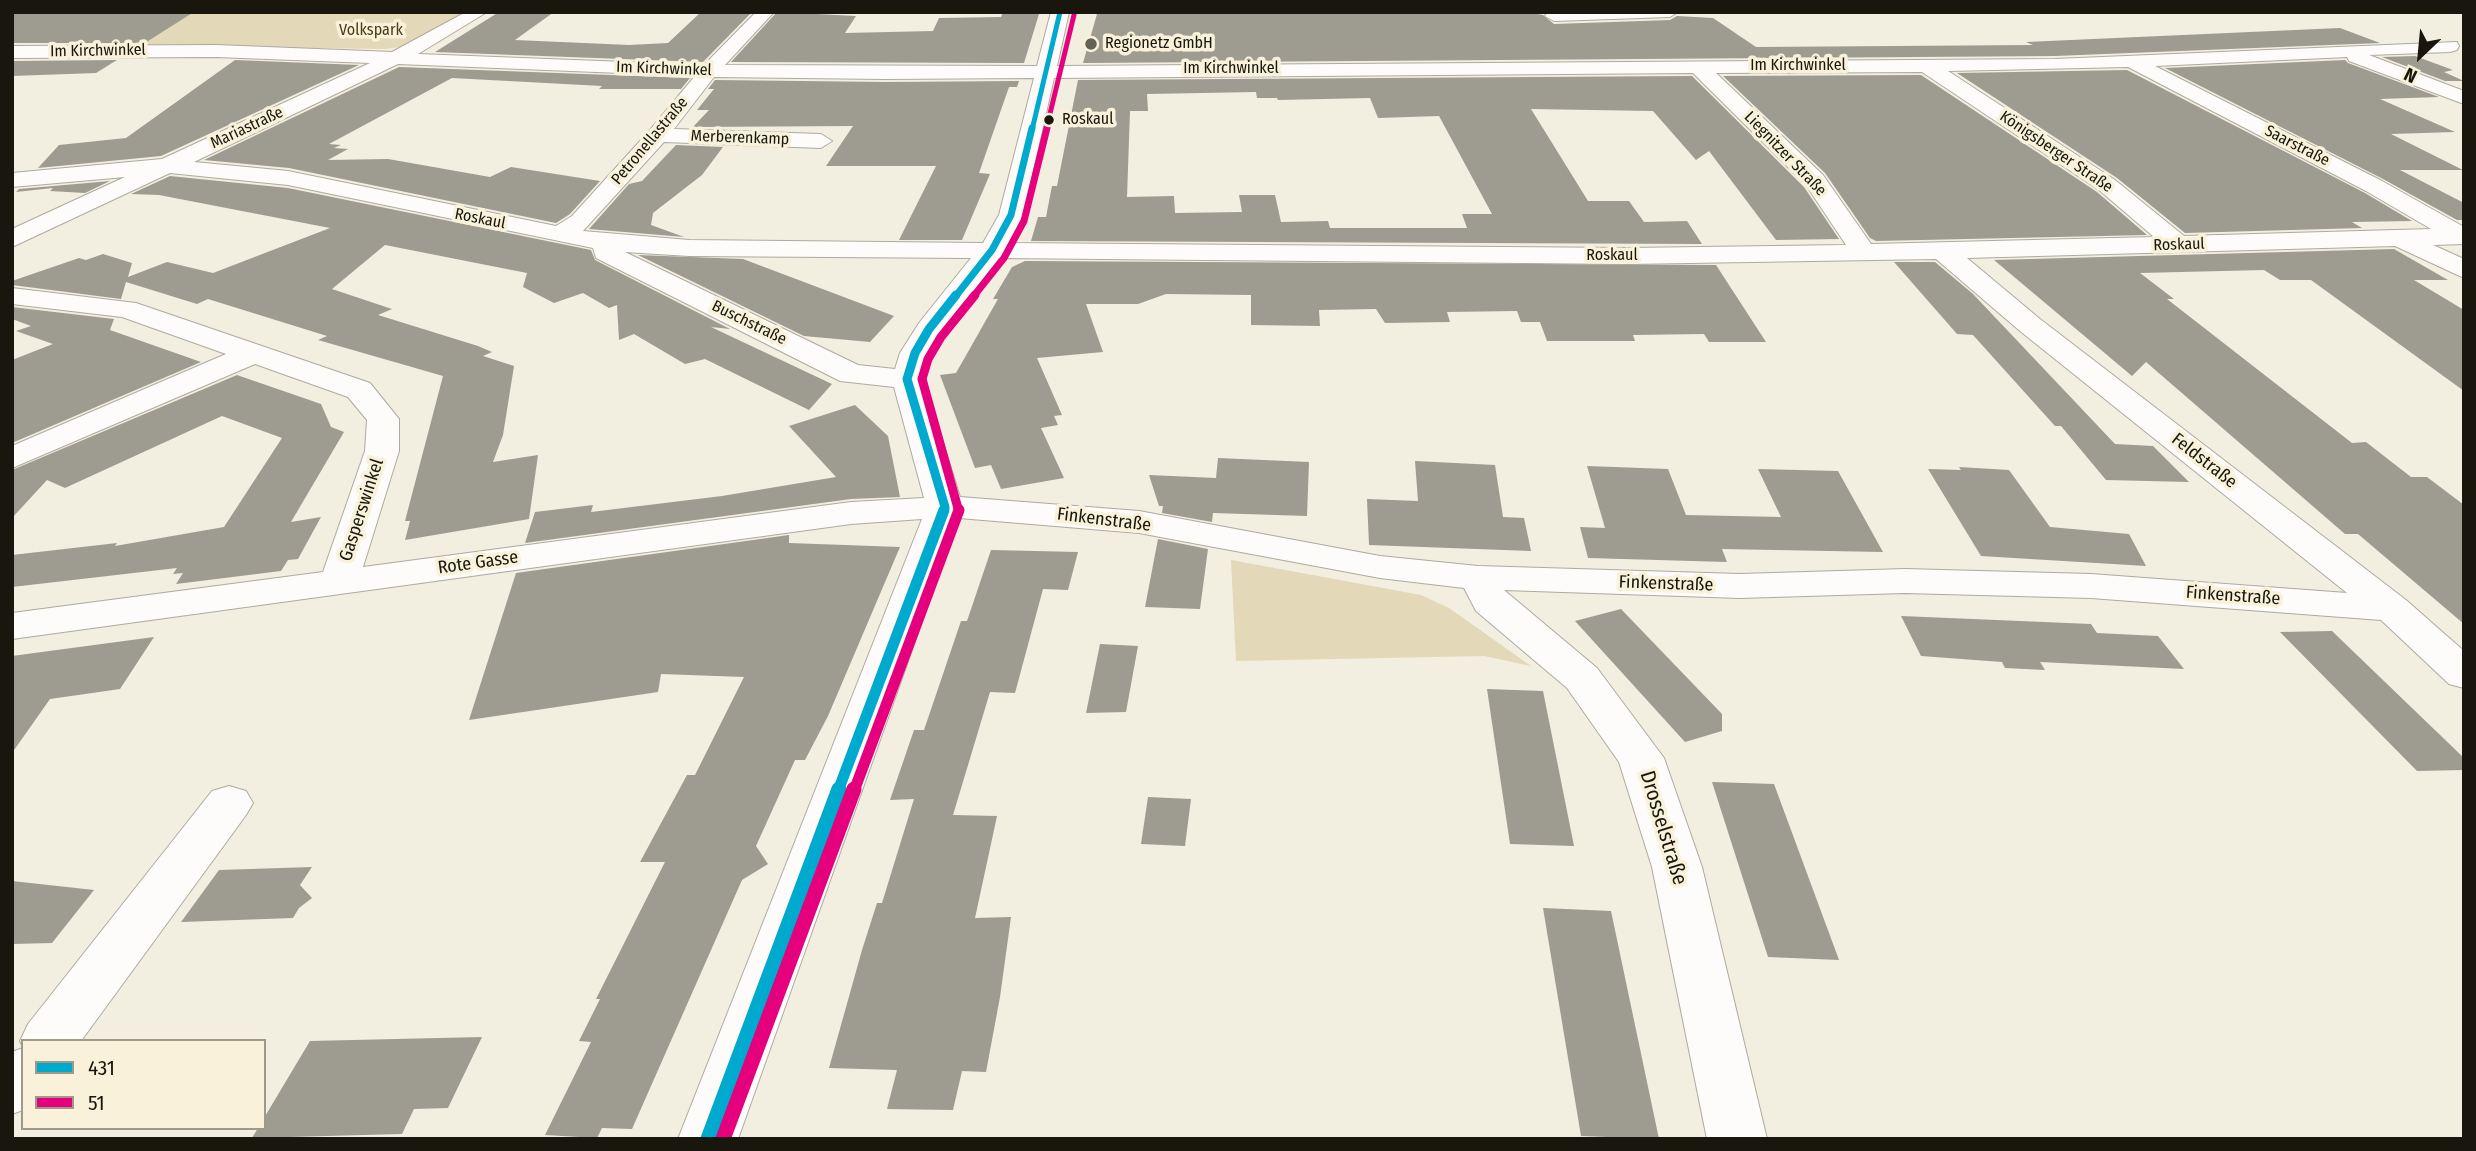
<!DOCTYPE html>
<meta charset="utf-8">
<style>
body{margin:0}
#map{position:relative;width:2476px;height:1151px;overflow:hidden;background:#f2eee0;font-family:"Fira Sans Condensed",sans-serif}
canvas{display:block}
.frame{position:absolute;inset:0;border:14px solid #18160d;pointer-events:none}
.legend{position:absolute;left:21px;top:1039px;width:245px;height:91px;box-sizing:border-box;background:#f9f1d9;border:2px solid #9f9987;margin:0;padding:9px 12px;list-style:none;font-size:21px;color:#18160d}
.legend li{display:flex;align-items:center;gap:14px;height:35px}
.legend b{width:35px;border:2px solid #9f9987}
.north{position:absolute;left:2385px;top:21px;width:70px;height:70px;-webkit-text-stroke:5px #f9f1d9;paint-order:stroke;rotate:206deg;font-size:19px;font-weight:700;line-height:28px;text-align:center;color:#18160d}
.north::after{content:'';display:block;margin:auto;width:24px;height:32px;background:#18160d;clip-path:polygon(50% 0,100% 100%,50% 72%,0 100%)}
</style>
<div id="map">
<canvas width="2476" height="1151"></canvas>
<div class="frame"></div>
<ul class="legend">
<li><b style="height:9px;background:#00a9ce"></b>431</li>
<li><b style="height:9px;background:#e5007d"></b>51</li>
</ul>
<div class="north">N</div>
</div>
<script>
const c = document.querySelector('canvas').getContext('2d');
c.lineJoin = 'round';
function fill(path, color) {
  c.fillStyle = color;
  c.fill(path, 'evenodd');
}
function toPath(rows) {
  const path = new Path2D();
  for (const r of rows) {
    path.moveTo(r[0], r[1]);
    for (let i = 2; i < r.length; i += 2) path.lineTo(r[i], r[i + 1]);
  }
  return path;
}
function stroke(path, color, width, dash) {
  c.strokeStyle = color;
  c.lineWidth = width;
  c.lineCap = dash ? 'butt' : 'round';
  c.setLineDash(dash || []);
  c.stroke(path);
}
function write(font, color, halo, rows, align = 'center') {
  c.font = font + ' "Fira Sans Condensed",sans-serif';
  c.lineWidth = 7;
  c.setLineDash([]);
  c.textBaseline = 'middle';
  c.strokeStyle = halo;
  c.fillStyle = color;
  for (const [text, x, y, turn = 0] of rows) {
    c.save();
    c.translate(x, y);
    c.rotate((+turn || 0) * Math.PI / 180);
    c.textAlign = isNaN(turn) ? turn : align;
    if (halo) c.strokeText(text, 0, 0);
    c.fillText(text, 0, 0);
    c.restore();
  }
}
const green = toPath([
 [194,12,466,12,413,45,386,49,140,46],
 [1231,560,1421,595,1449,608,1531,666,1484,656,1236,661]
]);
const building = toPath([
 [12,12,194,12,145,43,12,43],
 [499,12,554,12,515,40,629,45,668,43,701,12,752,12,703,62,435,52],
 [777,12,856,16,845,33,933,31,939,18,1001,17,1003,12,1039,14,1024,63,731,62],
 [1528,12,1543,15,1554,24,1670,20,1677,16,1713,18,1756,47,2033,45,2026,42,2340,28,2380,43,2055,56,1083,63,1097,14],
 [2415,56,2453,70,2444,72,2464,81,2445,81,2382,57],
 [117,60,96,73,12,76,12,61],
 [235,60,359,65,161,156,38,168,59,145,126,138],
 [2345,60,2348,63,2439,97,2380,99,2455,132,2391,134,2463,170,2400,170,2464,203,2464,220,2457,220,2383,179,2165,68],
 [399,67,690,78,681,89,599,89,602,86,452,78,329,144,341,145,334,148,348,149,328,160,388,159,490,177,511,167,600,181,570,214,556,223,289,168,204,160],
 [2127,70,2365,193,2412,221,2352,222,2362,228,2185,233,2117,178,1957,73],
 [1921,75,2097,192,2147,235,1876,241,1870,238,1825,173,1723,76],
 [1692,76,1804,187,1839,239,1776,240,1709,151,1696,160,1653,111,1531,109,1588,201,1629,201,1644,222,1687,221,1702,244,1031,241,1038,217,1046,217,1052,186,1057,186,1078,80],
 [1256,92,1257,98,1277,98,1278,100,1370,98,1378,118,1439,116,1492,214,1462,214,1467,228,1330,228,1328,221,1281,222,1275,195,1239,195,1242,212,1175,213,1174,196,1127,197,1130,111,1148,111,1147,94],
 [715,80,885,82,1019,81,1017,87,1009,87,979,173,990,174,962,240,899,240,936,166,826,166,853,126,693,127,709,110,697,110,714,89,708,89],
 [676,145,723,147,702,175,653,213,651,225,684,237,589,229,629,184,642,181],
 [170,176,288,188,591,250,595,260,730,329,711,327,832,384,809,410,705,359,685,364,634,334,619,340,617,305,609,308,583,293,554,303,523,287,527,273,385,245,332,289,392,309,378,315,478,346,492,352,483,356,514,366,503,435,493,462,538,455,529,519,405,540,410,521,405,521,443,376,318,340,327,336,208,299,197,304,126,282,121,299,12,285,12,281,79,258,86,260,103,254,132,263,128,277,167,262,213,273,330,228,159,195,131,194],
 [110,181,85,193,50,191,53,188,16,192,19,189],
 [2394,249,2448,280,2414,280,2464,310,2464,391,2311,280,2280,280,2264,270,2140,273,2174,299,2167,299,2352,443,2366,442,2411,477,2427,477,2464,505,2464,624,2358,534,2345,534,2146,362,2132,376,1994,260],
 [638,255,743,259,894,316,870,342,804,336],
 [1025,261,1716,265,1766,342,1709,342,1704,334,1633,335,1635,341,1547,341,1540,322,1521,322,1517,311,1447,312,1450,322,1385,323,1376,309,1319,310,1320,326,1251,325,1251,295,1166,294,1138,304,1086,304,1103,352,1037,358,1062,415,1054,416,1058,425,1041,428,1064,478,1001,489,991,465,975,468,940,375,956,373,998,299,993,299,1012,267],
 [1894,262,1935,262,1973,294,2115,444,2153,446,2189,482,2106,480,2061,426,2055,426,1973,335,1957,334],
 [12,307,114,319,110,330,201,362,12,443,12,360,53,344,16,331,31,326,12,319],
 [237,375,321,404,331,427,344,432,291,522,321,517,298,559,288,560,281,571,176,584,183,573,173,574,177,568,12,587,12,555,117,543,115,546,224,527,282,438,222,416,65,488,47,480,12,518,12,470],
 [855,405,888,436,900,497,851,499,525,543,535,512,593,505,591,512,722,496,836,477,789,426],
 [1218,458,1309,462,1307,516,1213,513,1212,522,1162,513,1163,506,1159,506,1149,475,1216,478],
 [1415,461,1495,465,1503,517,1524,518,1531,551,1369,545,1367,499,1418,501],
 [1587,466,1668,469,1686,515,1781,517,1758,469,1838,471,1883,552,1722,549,1727,562,1588,558,1580,527,1605,528],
 [1959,467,2009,470,2050,527,2129,534,2146,566,1981,556,1928,469,1961,470],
 [789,535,789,543,900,547,828,716,805,760,795,760,756,846,768,864,742,880,632,1129,602,1128,597,1138,545,1135,591,1042,579,1041,600,999,596,999,665,862,640,862,687,775,695,775,744,677,661,674,658,692,469,720,516,573],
 [1158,539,1208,549,1200,609,1145,607],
 [991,550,1078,552,1068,590,1043,589,1015,693,990,692,953,815,997,816,975,918,1011,917,1000,997,986,1072,962,1071,953,1110,887,1109,897,1070,829,1068,862,950,877,903,882,903,914,799,890,800,914,730,924,730,961,621,967,621],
 [1621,609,1722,714,1722,731,1685,742,1575,621],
 [1901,616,2091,624,2097,633,2158,636,2184,669,2040,662,2045,670,2005,668,2002,662,1921,656],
 [2332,631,2464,758,2464,770,2417,771,2280,632],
 [154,637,120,689,50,699,12,753,12,656],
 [1100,644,1138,646,1126,712,1086,713],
 [1487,689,1543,691,1574,846,1510,844],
 [1712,782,1774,784,1839,960,1768,957],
 [1148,797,1191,799,1185,846,1141,844],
 [312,867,300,885,312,898,299,908,293,918,181,922,219,870],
 [12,881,94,890,52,943,12,944],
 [1543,908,1611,911,1659,1139,1581,1136],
 [482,1037,448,1108,414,1109,402,1134,252,1138,258,1128,264,1128,264,1118,310,1041]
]);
const minor = toPath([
 [466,12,487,12,418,54,704,65,756,12,774,12,725,65,1037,66,1051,12,1069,12,1057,66,2055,59,2457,42,2459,46,2457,50,2450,52,2369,55,2464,91,2464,104,2349,61,2347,57,2155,66,2382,181,2464,227,2464,244,2433,245,2464,259,2464,278,2395,246,1967,258,2040,319,2406,600,2464,651,2464,688,2449,684,2381,620,2091,598,1905,593,1740,598,1504,590,1597,668,1664,758,1702,867,1767,1139,1707,1139,1652,867,1619,762,1567,688,1476,611,1464,588,1380,578,1139,533,959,518,738,1139,678,1139,922,519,851,524,12,639,12,613,323,572,365,451,367,420,348,397,255,364,12,468,12,446,226,354,122,317,12,304,12,288,136,303,370,383,399,419,399,451,363,567,851,502,924,498,894,387,840,381,596,258,593,248,288,185,170,173,12,247,12,229,125,177,12,187,12,173,162,159,370,63,216,57,12,58,12,46,216,45,392,52,466,12],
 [398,64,695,76,650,130,572,216,556,226,288,171,194,162,398,64],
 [2128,67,2366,191,2431,229,2184,236,2115,180,1948,71,2128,67],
 [1922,72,2099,190,2154,237,1871,244,1823,175,1716,73,1922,72],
 [1693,73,1806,185,1846,245,1628,248,1009,243,1023,215,1054,78,1693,73],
 [714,77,885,79,1034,78,999,215,983,243,689,240,583,231,664,142,821,148,832,141,821,134,674,129,714,77],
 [625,252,689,256,971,258,919,323,900,353,895,369,858,365,625,252],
 [999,258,1628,264,1936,259,2020,331,2347,593,2091,574,1905,569,1740,574,1478,566,1380,556,1139,511,960,497,923,379,930,353,942,332,999,258],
 [1548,12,1678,12,1670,17,1554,21,1545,16,1548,12],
 [229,786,246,791,253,803,246,815,81,1041,23,1041,23,1047,20,1041,28,1024,212,791,229,786],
 [23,1048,23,1110,12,1114,12,1052,23,1048]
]);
const bus1Far4 = toPath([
 [1032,130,1060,12]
]);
const bus1Far3 = toPath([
 [955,297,992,250,1011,215,1032,128]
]);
const bus1Far2 = toPath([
 [943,512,945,507,907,379,915,353,929,329,956,295]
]);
const bus1Far1 = toPath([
 [838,791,944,510]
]);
const bus1 = toPath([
 [708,1139,839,789]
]);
const bus2Far4 = toPath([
 [1046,130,1074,15]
]);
const bus2Far3 = toPath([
 [973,297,1004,258,1024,221,1047,128]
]);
const bus2Far2 = toPath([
 [959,512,922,379,928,359,941,337,975,295]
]);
const bus2Far1 = toPath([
 [854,791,959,510]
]);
const bus2 = toPath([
 [723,1139,854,789]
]);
const markers = [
 [1091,44,7,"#646257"],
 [1049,120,6,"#18160d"]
];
const farParknames = [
 ["Volkspark",371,31]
];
const farPoinames = [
 ["Regionetz GmbH",1105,44]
];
const farStreetnames = [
 ["Im Kirchwinkel",98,51,-1],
 ["Im Kirchwinkel",1798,66],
 ["Im Kirchwinkel",664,69,2],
 ["Im Kirchwinkel",1231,69],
 ["Mariastraße",247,128,-25],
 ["Merberenkamp",740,138,2],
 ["Petronellastraße",650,141,-50],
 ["Saarstraße",2297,146,27],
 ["Königsberger Straße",2056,152,34],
 ["Liegnitzer Straße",1785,154,46],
 ["Roskaul",480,219,11],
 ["Roskaul",2179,245,-2],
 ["Roskaul",1612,256],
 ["Buschstraße",749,323,26]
];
const busNames = [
 ["Roskaul",1062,120]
];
const streetNames = [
 ["Feldstraße",2204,461,38],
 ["Gasperswinkel",362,510,-72],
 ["Finkenstraße",1104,520,7],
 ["Rote Gasse",478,563,-8],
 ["Finkenstraße",1666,584,2],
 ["Finkenstraße",2233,596,4]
];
const nearStreetnames = [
 ["Drosselstraße",1663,828,73]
];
fill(green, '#e3d8b7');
fill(building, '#9e9b91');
stroke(minor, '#aeaaa0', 2);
fill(minor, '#fdfcfa');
stroke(bus1Far4, '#00a9ce', 5);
stroke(bus1Far3, '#00a9ce', 7);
stroke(bus1Far2, '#00a9ce', 9);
stroke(bus1Far1, '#00a9ce', 11);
stroke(bus1, '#00a9ce', 15);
stroke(bus2Far4, '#e5007d', 5);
stroke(bus2Far3, '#e5007d', 7);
stroke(bus2Far2, '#e5007d', 9);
stroke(bus2Far1, '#e5007d', 11);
stroke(bus2, '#e5007d', 15);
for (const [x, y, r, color] of markers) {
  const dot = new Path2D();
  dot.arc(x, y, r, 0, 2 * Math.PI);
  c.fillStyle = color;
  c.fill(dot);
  stroke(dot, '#f9f1d9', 2.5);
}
write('16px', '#483c19', '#f9f1d9', farParknames);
write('16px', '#18160d', '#f9f1d9', farPoinames, 'left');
write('16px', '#18160d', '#f9f1d9', farStreetnames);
write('16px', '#18160d', '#f9f1d9', busNames, 'left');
write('18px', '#18160d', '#f9f1d9', streetNames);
write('21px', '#18160d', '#f9f1d9', nearStreetnames);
</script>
